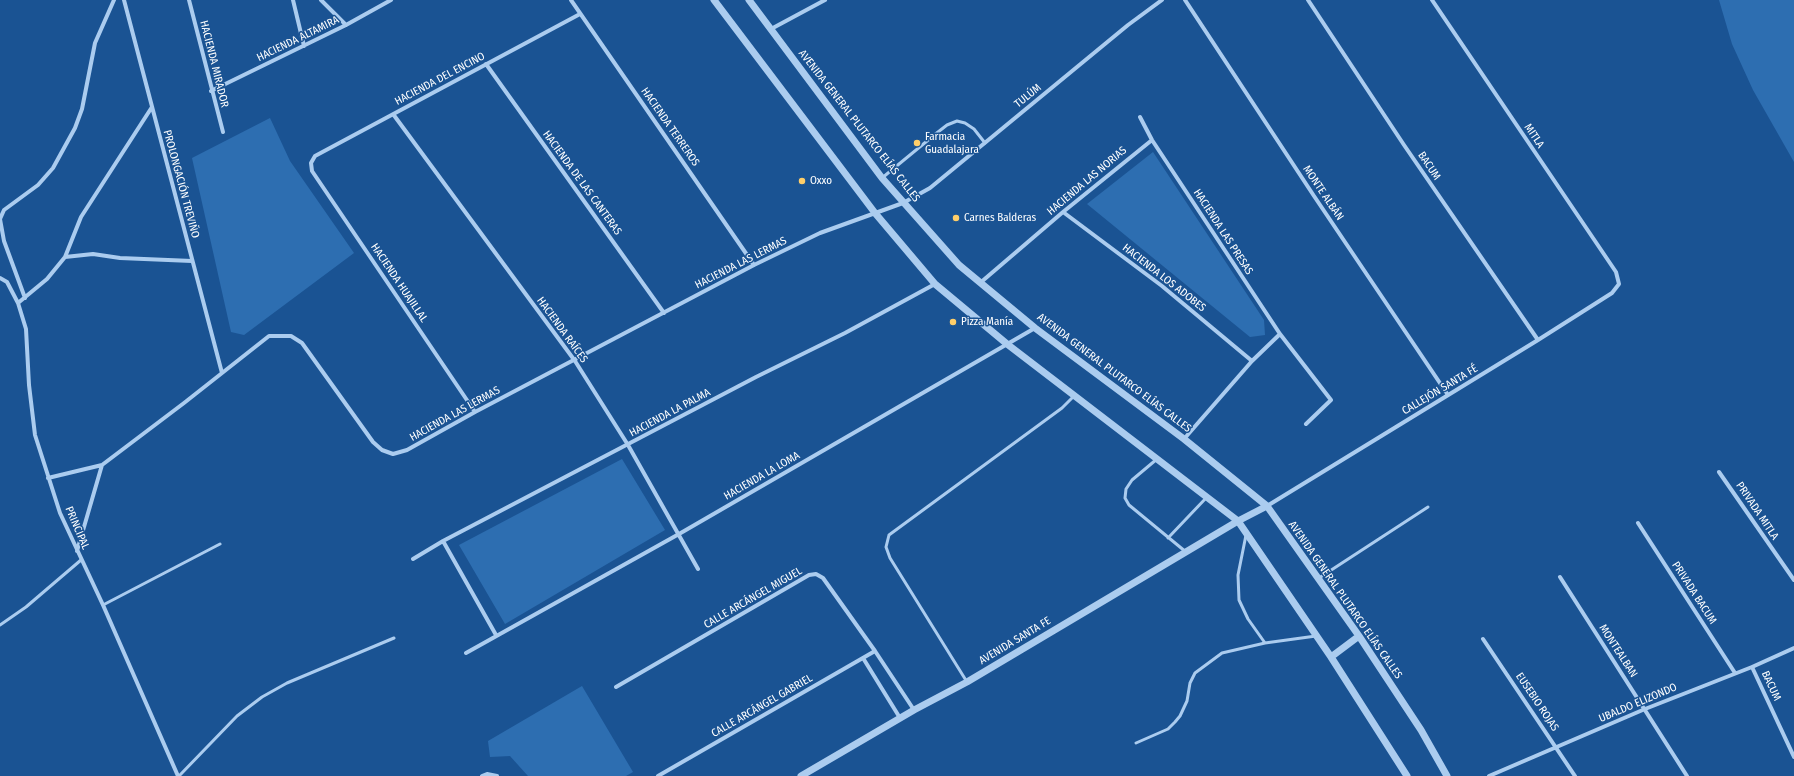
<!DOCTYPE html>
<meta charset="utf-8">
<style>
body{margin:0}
canvas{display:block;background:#1a5393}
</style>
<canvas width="1794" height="776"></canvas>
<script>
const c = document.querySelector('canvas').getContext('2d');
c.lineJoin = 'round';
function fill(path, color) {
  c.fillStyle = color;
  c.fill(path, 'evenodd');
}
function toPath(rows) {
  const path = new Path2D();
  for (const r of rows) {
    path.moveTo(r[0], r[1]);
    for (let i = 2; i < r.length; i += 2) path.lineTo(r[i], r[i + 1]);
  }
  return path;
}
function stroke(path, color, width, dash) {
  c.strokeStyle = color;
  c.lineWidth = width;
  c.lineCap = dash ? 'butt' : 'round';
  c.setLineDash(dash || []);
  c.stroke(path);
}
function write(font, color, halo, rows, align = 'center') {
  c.font = font + ' "Fira Sans Condensed",sans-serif';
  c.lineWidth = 3;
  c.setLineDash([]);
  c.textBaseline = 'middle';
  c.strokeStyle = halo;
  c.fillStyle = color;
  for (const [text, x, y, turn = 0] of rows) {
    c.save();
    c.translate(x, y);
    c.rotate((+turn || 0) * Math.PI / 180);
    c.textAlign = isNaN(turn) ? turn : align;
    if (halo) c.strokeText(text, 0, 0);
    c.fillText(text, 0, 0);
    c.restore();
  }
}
const green = toPath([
 [1719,0,1794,0,1794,162,1753,90,1732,44],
 [270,118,290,161,354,253,244,335,231,332,192,158],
 [1153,152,1264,320,1265,335,1250,337,1087,204],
 [622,459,665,530,505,624,459,545],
 [582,686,633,772,626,776,528,776,510,756,490,757,488,741]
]);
const service = toPath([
 [882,178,938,132,947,125,957,121,965,123,974,129,985,143],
 [1157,459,1132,480,1126,489,1125,498,1129,505,1186,552],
 [1246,535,1238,575,1239,600,1248,619,1265,643],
 [1168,538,1207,497],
 [1319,578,1428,507],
 [103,605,220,544],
 [0,625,26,607,81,560],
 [967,682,890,558,886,547,889,535,1062,408,1074,396],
 [1136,743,1168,729,1175,722,1180,716,1187,701,1190,683,1195,673,1222,653,1265,643,1316,636],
 [179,776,237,716,262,697,287,683,394,638]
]);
const minor = toPath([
 [124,0,222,373],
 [189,0,223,132],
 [293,0,304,46],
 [321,0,346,25],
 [571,0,754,265],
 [1185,0,1314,196,1448,395],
 [1308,0,1404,145,1538,340],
 [771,29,825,0],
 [486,64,664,313],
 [211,91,346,25,391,0],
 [393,114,575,361,628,445,698,569],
 [1140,117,1152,140,1280,334,1331,400,1306,424],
 [1063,212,1162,286,1252,361],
 [65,257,93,254,120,258,192,261],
 [0,278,7,282,18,303,26,329,29,385,35,435,60,513,103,605,178,776],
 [980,283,1063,212,1152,140],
 [25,298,4,241,0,219,4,210,38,185,53,168,75,128,82,109,95,43,114,0],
 [18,303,47,279,65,257,81,217,152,107],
 [475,412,312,171,311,163,315,156,580,14],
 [1184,439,1252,361,1280,334],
 [1719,472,1794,580],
 [48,478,102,465,184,403,269,336,291,336,302,343,373,442,382,450,393,454,407,450,475,412,754,265,820,233,903,203,930,188,1128,25,1162,0],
 [1267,506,1538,340,1612,293,1619,284,1616,272,1432,0],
 [1638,523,1735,673],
 [443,541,496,635],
 [77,551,102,465],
 [413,559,443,541,756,377,845,333,935,284],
 [1560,577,1687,776],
 [1483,639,1575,776],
 [466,653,679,534,1035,328],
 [863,658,900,718],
 [1752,667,1794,757],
 [616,687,809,575,816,574,823,578,875,651,914,710],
 [482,776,487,774,497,776],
 [658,776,875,651],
 [1489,776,1645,709,1752,667,1794,648]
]);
const tertiary = toPath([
 [714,0,875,213,935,284,1007,344,1238,521,1331,657,1407,776],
 [749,0,882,178,959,265,1035,328,1184,439,1267,506,1359,636,1421,730,1447,776],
 [1331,657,1359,636],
 [801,776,914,710,967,682,1238,521,1267,506]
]);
const markers = [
 [917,143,4,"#ffce69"],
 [802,181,4,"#ffce69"],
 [956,218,4,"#ffce69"],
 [953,322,4,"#ffce69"]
];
const streetNames = [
 ["HACIENDA ALTAMIRA",298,39,-26],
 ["HACIENDA MIRADOR",214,64,76],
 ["HACIENDA DEL ENCINO",440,79,-28],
 ["TULÚM",1028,96,-39],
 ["AVENIDA GENERAL PLUTARCO ELÍAS CALLES",859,126,52],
 ["HACIENDA TERREROS",670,127,55],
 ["MITLA",1534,136,56],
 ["BACUM",1429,166,56],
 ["HACIENDA LAS NORIAS",1087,181,-40],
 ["HACIENDA DE LAS CANTERAS",582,183,54],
 ["PROLONGACIÓN TREVIÑO",181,184,75],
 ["MONTE ALBÁN",1323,193,56],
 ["HACIENDA LAS PRESAS",1223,232,57],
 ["HACIENDA LAS LERMAS",741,263,-27],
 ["HACIENDA LOS ADOBES",1164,278,38],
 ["HACIENDA HUAJILLAL",399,283,56],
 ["HACIENDA RAÍCES",562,330,54],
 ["AVENIDA GENERAL PLUTARCO ELÍAS CALLES",1114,373,37],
 ["CALLEJÓN SANTA FÉ",1440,390,-31],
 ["HACIENDA LA PALMA",670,413,-28],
 ["HACIENDA LAS LERMAS",455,414,-29],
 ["HACIENDA LA LOMA",762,476,-30],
 ["PRIVADA MITLA",1757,511,56],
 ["PRINCIPAL",77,528,67],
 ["PRIVADA BACUM",1694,593,57],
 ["CALLE ARCÁNGEL MIGUEL",753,598,-30],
 ["AVENIDA GENERAL PLUTARCO ELÍAS CALLES",1345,600,55],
 ["AVENIDA SANTA FE",1015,641,-31],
 ["MONTEALBAN",1618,651,57],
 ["BACUM",1771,686,65],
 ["EUSEBIO ROJAS",1537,702,56],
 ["UBALDO ELIZONDO",1638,703,-23],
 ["CALLE ARCÁNGEL GABRIEL",762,706,-30]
];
const poiNames = [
 ["Farmacia",925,137],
 ["Guadalajara",925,150],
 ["Oxxo",810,181],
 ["Carnes Balderas",964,218],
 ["Pizza Manía",961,322]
];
fill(green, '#2d6eb1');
stroke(service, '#abccef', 3);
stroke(minor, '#abccef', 4);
stroke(tertiary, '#abccef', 7);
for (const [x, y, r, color] of markers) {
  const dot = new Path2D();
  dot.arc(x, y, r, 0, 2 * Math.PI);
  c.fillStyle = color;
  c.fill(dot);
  stroke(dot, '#1a5393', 1.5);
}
write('11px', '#fff', '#1a5393', streetNames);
write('11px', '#fff', '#1a5393', poiNames, 'left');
</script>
